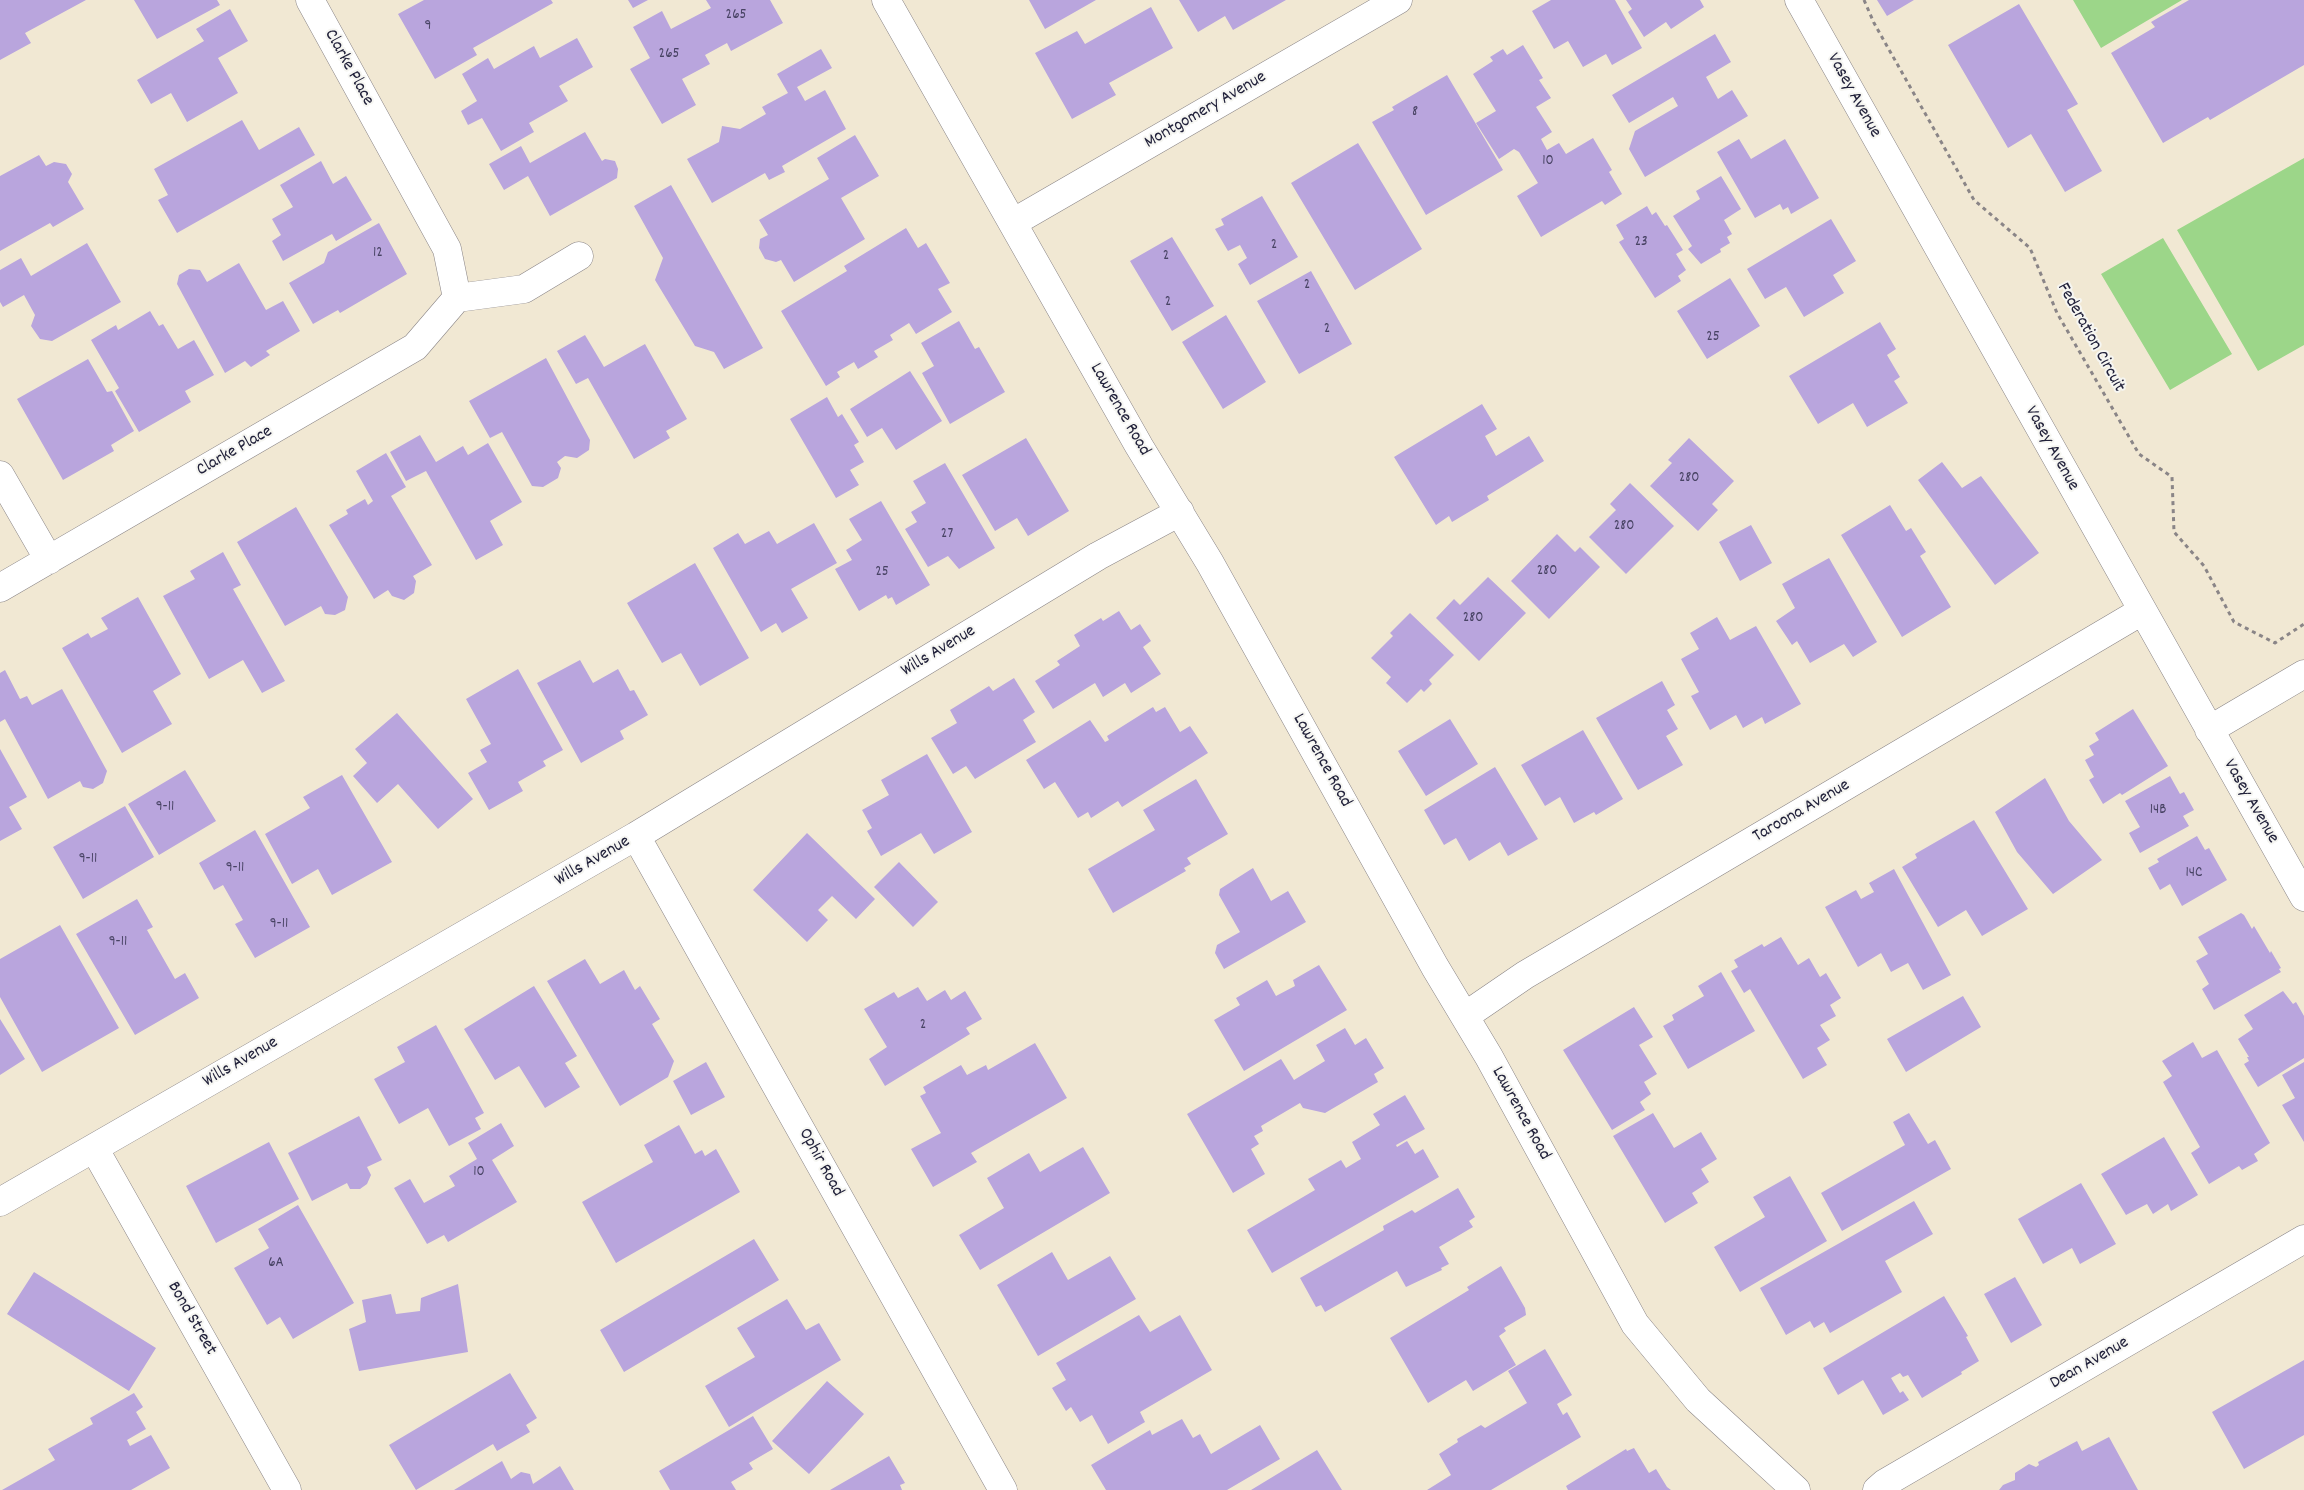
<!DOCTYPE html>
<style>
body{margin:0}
canvas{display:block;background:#f1e8d3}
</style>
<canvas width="2304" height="1490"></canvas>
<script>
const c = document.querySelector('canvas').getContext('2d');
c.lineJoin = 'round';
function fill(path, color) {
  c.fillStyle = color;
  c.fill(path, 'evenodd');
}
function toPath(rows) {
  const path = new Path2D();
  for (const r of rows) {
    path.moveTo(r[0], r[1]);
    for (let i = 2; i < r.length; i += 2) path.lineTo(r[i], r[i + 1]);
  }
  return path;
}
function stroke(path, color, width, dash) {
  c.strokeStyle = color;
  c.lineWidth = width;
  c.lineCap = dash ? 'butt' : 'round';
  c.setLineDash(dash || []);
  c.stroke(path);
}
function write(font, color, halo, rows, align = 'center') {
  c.font = font + ' Dekko,sans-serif';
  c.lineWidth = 4;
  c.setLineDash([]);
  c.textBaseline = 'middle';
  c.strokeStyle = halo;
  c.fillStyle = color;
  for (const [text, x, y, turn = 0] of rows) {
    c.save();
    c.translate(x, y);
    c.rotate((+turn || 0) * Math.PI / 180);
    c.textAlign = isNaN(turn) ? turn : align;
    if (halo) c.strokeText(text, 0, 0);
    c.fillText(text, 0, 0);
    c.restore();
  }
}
const green = toPath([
 [2073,0,2182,0,2101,48],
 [2304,158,2304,345,2258,371,2177,230],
 [2163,238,2232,354,2170,390,2101,274]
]);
const building = toPath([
 [0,0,86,0,25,33,31,43,0,60],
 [134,0,217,0,220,5,157,39],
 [424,0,551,0,553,3,473,48,477,55,435,79,398,14],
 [628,0,648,0,633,8],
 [706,0,770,0,783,23,731,51,727,43,705,55,710,64,682,79,696,105,662,124,630,69,650,58,633,27,662,11,671,29,711,8],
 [1029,0,1096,0,1045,29],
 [1179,0,1286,0,1233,30,1225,16,1198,32],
 [1551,0,1615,0,1642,48,1612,65,1606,54,1583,67,1568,41,1554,49,1532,11],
 [1626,0,1700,0,1704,7,1671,29,1666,22,1644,37,1628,12,1632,9],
 [1877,0,1914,0,1887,16],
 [2189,0,2304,0,2304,65,2210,120,2208,117,2163,143,2111,53,2155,27,2151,22],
 [2019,4,2078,104,2067,110,2102,171,2065,192,2031,134,2008,148,1948,45],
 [1151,7,1173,48,1109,83,1116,95,1072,119,1035,53,1077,31,1085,44],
 [230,9,248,41,218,58,238,93,187,122,171,93,151,104,137,80,204,41,196,29],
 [1715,34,1731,62,1706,77,1718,99,1732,90,1748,116,1645,177,1629,149,1635,131,1678,106,1673,97,1629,123,1612,95],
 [577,38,593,67,559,86,568,101,529,123,534,132,501,151,482,118,468,125,461,111,477,101,462,74,488,58,494,69,534,46,540,58],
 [1523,45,1543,78,1539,80,1551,98,1536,107,1552,132,1541,139,1547,150,1559,143,1566,154,1593,138,1612,170,1609,172,1622,194,1605,205,1602,201,1541,237,1517,196,1538,183,1519,152,1514,149,1499,159,1476,123,1496,111,1473,74,1493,61,1490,57,1503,49,1507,55],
 [821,49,832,68,797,87,805,101,825,90,846,129,782,166,785,172,769,180,765,173,712,203,687,159,719,142,722,126,740,129,766,114,762,107,788,93,777,74],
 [1447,75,1503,170,1426,215,1372,122,1394,110,1392,107],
 [242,120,259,150,299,127,315,155,177,233,158,200,168,195,154,169],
 [585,132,602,161,605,159,615,161,618,169,617,178,550,216,528,176,504,190,489,164,521,146,530,163],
 [855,135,879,176,841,198,865,239,794,282,781,260,776,262,765,259,759,248,760,239,768,235,759,220,829,179,817,158],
 [1739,139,1751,159,1785,139,1819,198,1791,214,1788,207,1783,210,1780,204,1755,218,1717,152],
 [1358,143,1422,249,1355,290,1291,183],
 [39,155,46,166,54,162,66,164,72,174,68,182,84,209,53,227,50,223,0,251,0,176],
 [321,161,333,184,346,176,372,220,336,241,332,234,283,261,272,241,281,235,272,219,293,207,280,185],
 [1721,176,1741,209,1724,220,1732,234,1727,237,1730,243,1720,249,1721,252,1701,264,1688,249,1692,246,1673,216,1700,199,1696,191],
 [671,185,763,348,724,369,714,352,695,346,655,280,663,258,634,206],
 [1262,196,1298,257,1250,285,1238,264,1247,258,1240,245,1228,251,1215,229,1224,225,1221,219],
 [1647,206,1652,215,1656,212,1665,226,1667,225,1683,250,1676,254,1686,270,1678,276,1681,281,1655,298,1619,242,1624,239,1616,225],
 [1831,219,1856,261,1833,275,1844,293,1804,317,1786,287,1765,299,1747,269],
 [379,223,407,274,340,313,338,310,313,324,289,283,324,263,328,252],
 [906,228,918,248,926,243,950,283,938,289,952,312,916,334,909,323,890,335,893,340,874,351,878,357,858,369,854,362,837,372,840,377,826,386,781,311,847,271,844,266],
 [1172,237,1214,306,1172,331,1130,261],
 [87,243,121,302,52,341,40,339,31,326,35,315,24,295,3,307,0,302,0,270,21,258,31,276],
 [239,263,266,310,283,301,300,331,266,351,270,355,251,367,245,361,225,373,177,284,179,275,189,269,200,270,207,282],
 [1311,271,1352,344,1299,374,1257,301],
 [1730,278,1760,326,1707,359,1677,311],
 [150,311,159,326,163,324,178,349,194,340,214,375,185,391,191,402,139,432,115,391,119,388,91,340,116,325,118,330],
 [1226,315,1266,382,1223,409,1182,342],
 [959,321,975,349,979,347,1005,392,950,424,922,373,934,366,921,343],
 [1880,322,1896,349,1887,355,1900,377,1894,381,1908,403,1867,427,1853,403,1818,424,1789,376],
 [585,335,604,367,645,344,687,419,666,431,670,438,634,459,588,378,576,384,557,351],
 [546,358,590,440,589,450,577,458,565,456,557,462,561,468,558,478,543,487,532,486,502,432,490,438,469,401],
 [88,359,107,392,112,391,134,431,111,445,114,451,63,480,17,399],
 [910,371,942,421,896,450,882,428,867,437,850,409],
 [827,397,838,417,842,414,859,442,854,445,864,462,850,470,859,485,836,498,790,419],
 [1482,404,1497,429,1485,436,1496,456,1529,436,1544,461,1487,496,1489,500,1452,522,1449,516,1436,525,1394,457],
 [420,435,436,462,463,446,468,455,488,443,522,502,490,521,503,545,476,560,426,471,406,481,390,452],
 [1026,438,1069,511,1028,536,1017,518,995,531,962,475],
 [1689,438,1734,481,1712,504,1718,510,1698,531,1650,486,1672,463,1668,460],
 [386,453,406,487,391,496,432,565,413,576,416,581,414,593,404,600,392,596,388,590,374,599,329,525,348,514,346,510,365,499,368,505,373,501,356,471],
 [1942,462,1962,488,1981,476,2039,553,1995,585,1918,480],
 [945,463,995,548,959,569,948,556,928,567,905,529,917,522,911,512,926,503,913,481],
 [1630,483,1674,526,1626,574,1589,537,1616,510,1610,504],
 [881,501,930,585,896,605,892,597,888,599,886,595,859,611,835,569,852,560,846,550,862,540,849,519],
 [1890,505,1906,531,1911,528,1926,552,1920,556,1951,607,1902,637,1841,535],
 [296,507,348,597,345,610,335,615,325,614,321,606,285,626,237,542],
 [814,523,837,563,791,589,808,618,782,633,776,623,761,632,713,548,738,533,745,544,769,531,777,544],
 [1751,525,1772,563,1740,581,1719,542],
 [1557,534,1575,552,1580,547,1600,567,1549,619,1511,581],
 [223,552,241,585,233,589,285,681,262,693,243,660,209,679,163,596,195,579,190,571],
 [1829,558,1877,642,1853,657,1844,644,1810,663,1797,641,1792,645,1776,621,1795,608,1782,584],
 [695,563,749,658,700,686,681,653,662,663,627,603],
 [1488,577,1526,613,1479,661,1436,618,1454,599,1460,605],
 [138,597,181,674,153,691,172,724,122,753,62,648,88,633,91,638,108,629,101,618],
 [1119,611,1131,630,1140,624,1151,641,1143,647,1161,674,1131,693,1125,683,1103,697,1095,683,1053,709,1035,681,1060,665,1057,661,1080,646,1074,635,1101,618,1103,621],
 [1410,613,1454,655,1429,680,1432,684,1424,692,1421,689,1407,703,1386,683,1391,677,1371,658,1393,636,1390,633],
 [1717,617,1730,640,1756,626,1801,704,1765,724,1762,717,1743,728,1736,715,1710,730,1691,696,1699,692,1681,659,1699,649,1690,633],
 [580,660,593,683,618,669,630,691,634,690,648,715,620,731,624,739,581,763,537,683],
 [518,669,563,750,543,761,546,766,518,782,523,791,489,810,468,773,487,762,480,750,491,744,466,699],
 [5,670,20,699,27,696,32,705,62,689,107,771,103,783,93,789,83,787,80,781,48,799,5,719,0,722,0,673],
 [1014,678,1035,712,1023,720,1036,742,975,779,966,766,953,774,931,738,957,723,950,710,989,686,993,691],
 [1662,681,1675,705,1667,710,1678,729,1666,736,1683,765,1638,790,1596,718],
 [1153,707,1156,712,1165,707,1180,732,1190,726,1208,753,1122,807,1118,801,1091,818,1088,812,1078,818,1055,782,1044,789,1026,760,1090,720,1105,742,1109,740,1107,736],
 [2133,709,2168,766,2122,795,2120,793,2103,804,2089,780,2094,777,2085,760,2094,755,2089,746,2099,740,2095,733],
 [397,713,473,799,438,829,398,784,377,803,353,776,367,763,355,749],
 [1450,719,1478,764,1426,796,1398,751],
 [1583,730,1623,799,1596,815,1594,812,1574,823,1560,797,1545,806,1521,765],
 [0,749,27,797,9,807,22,829,0,841],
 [927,754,972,832,934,854,921,833,881,856,867,831,872,828,862,810,889,795,881,780],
 [1495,767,1538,839,1508,856,1500,842,1469,861,1456,838,1444,845,1424,810],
 [185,770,216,821,159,855,128,804],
 [342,775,392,862,332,895,318,869,292,884,265,834,310,808,303,797],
 [2170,776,2180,794,2184,792,2194,810,2183,816,2189,826,2140,853,2129,833,2140,827,2125,801],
 [2045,778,2069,821,2102,860,2053,894,2017,852,1995,812],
 [1196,779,1228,834,1187,858,1191,864,1184,868,1186,871,1113,913,1088,869,1155,830,1143,810],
 [125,806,154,857,83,899,53,847],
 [1974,820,2028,909,1982,936,1966,910,1938,927,1902,867,1917,858,1915,854],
 [255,830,310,927,255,958,235,924,243,920,223,885,214,890,199,863],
 [807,833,875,899,856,919,832,896,818,910,828,920,807,942,753,890],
 [2197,836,2205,850,2209,848,2227,880,2182,906,2170,884,2160,890,2148,868,2159,862,2157,859],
 [899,862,938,902,913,927,874,887],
 [1253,868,1271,901,1288,891,1306,922,1224,969,1215,953,1217,945,1240,932,1219,895,1220,889],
 [1894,869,1951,975,1923,990,1908,963,1891,972,1881,953,1858,967,1825,907,1856,890,1861,899,1874,892,1869,883],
 [137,899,153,927,147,930,175,979,185,973,199,998,135,1035,76,934],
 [2241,913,2244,915,2252,929,2254,926,2270,953,2271,951,2281,968,2279,969,2281,972,2214,1010,2202,989,2209,984,2196,961,2208,954,2198,937],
 [60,925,119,1028,42,1072,0,997,0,959],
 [1781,937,1798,965,1809,958,1820,977,1826,973,1841,998,1830,1005,1836,1016,1820,1025,1830,1040,1817,1048,1827,1065,1803,1079,1750,989,1744,993,1731,971,1738,967,1734,960,1762,944,1764,947],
 [585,959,600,984,624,970,635,990,640,986,660,1019,652,1024,674,1061,668,1077,620,1106,547,981],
 [1319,965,1347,1010,1244,1071,1214,1020,1240,1005,1236,998,1267,980,1276,996,1295,986,1293,980],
 [1721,972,1755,1031,1688,1069,1663,1026,1674,1020,1672,1015,1704,996,1698,986],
 [534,986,577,1056,565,1063,580,1087,545,1108,519,1066,495,1080,464,1029],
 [918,987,927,1001,945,990,951,1000,965,991,982,1019,966,1028,970,1034,885,1086,869,1059,887,1047,864,1009,894,992,898,998],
 [2283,991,2293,1004,2296,1002,2304,1016,2304,1058,2258,1087,2244,1064,2249,1061,2247,1057,2249,1057,2238,1039,2253,1029,2244,1015],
 [1963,996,1981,1027,1906,1072,1887,1039],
 [1634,1007,1653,1037,1639,1045,1657,1074,1644,1082,1651,1094,1640,1102,1645,1110,1612,1130,1563,1050],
 [0,1019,25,1059,0,1075],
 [436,1025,484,1113,475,1118,481,1129,449,1146,428,1108,399,1124,374,1079,405,1062,397,1047],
 [1345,1028,1355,1045,1366,1038,1384,1068,1374,1074,1378,1082,1325,1113,1303,1108,1300,1103,1261,1126,1263,1131,1254,1136,1259,1144,1251,1149,1265,1174,1233,1193,1187,1114,1281,1059,1294,1080,1325,1061,1316,1045],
 [2193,1042,2202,1058,2217,1050,2270,1143,2254,1154,2258,1161,2242,1170,2239,1166,2209,1184,2191,1153,2200,1147,2163,1082,2172,1076,2162,1061],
 [1035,1043,1067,1098,971,1153,977,1162,933,1187,911,1149,941,1133,920,1096,926,1093,923,1087,961,1065,967,1075,986,1065,988,1070],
 [706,1062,725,1097,691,1115,673,1081],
 [2304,1062,2304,1142,2282,1105,2295,1098,2282,1075],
 [1405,1095,1425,1129,1396,1145,1397,1147,1407,1141,1415,1154,1423,1149,1439,1177,1272,1273,1247,1230,1315,1190,1308,1179,1341,1160,1346,1168,1361,1159,1352,1142,1380,1125,1373,1114],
 [1653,1113,1674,1148,1701,1132,1717,1159,1701,1169,1709,1182,1692,1193,1698,1203,1665,1223,1613,1136],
 [1909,1113,1928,1144,1935,1140,1951,1169,1842,1231,1821,1193,1905,1145,1893,1122],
 [359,1116,382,1160,367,1167,371,1175,367,1184,360,1189,350,1189,347,1183,312,1201,288,1153],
 [501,1123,514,1146,492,1160,517,1202,448,1242,444,1235,427,1244,394,1188,410,1179,424,1203,455,1186,449,1176,477,1159,468,1143],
 [679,1125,695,1154,702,1150,705,1156,716,1149,740,1192,616,1263,582,1202,653,1162,644,1145],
 [2164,1137,2198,1195,2171,1211,2168,1204,2153,1214,2147,1204,2126,1215,2101,1174],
 [269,1142,299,1199,216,1243,186,1186],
 [1083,1147,1110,1193,980,1270,959,1235,1004,1208,987,1178,1029,1153,1040,1172],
 [1790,1176,1827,1241,1740,1292,1714,1247,1765,1217,1753,1197],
 [2081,1183,2116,1244,2080,1264,2072,1248,2043,1264,2018,1219],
 [1458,1188,1475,1217,1469,1221,1473,1227,1439,1247,1449,1264,1441,1268,1442,1270,1406,1287,1397,1271,1325,1312,1321,1305,1316,1307,1300,1278,1384,1230,1383,1226,1412,1210,1415,1213],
 [1914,1201,1933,1234,1885,1261,1902,1292,1830,1333,1824,1322,1814,1328,1810,1321,1786,1335,1760,1288],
 [298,1205,354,1303,293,1339,280,1317,267,1325,234,1268,269,1248,258,1229],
 [754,1239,779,1280,624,1372,600,1330],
 [1052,1252,1068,1280,1110,1256,1136,1299,1038,1356,997,1285],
 [1501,1266,1525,1308,1526,1315,1504,1328,1506,1331,1499,1336,1516,1365,1473,1391,1466,1380,1428,1403,1390,1338,1469,1290,1467,1287],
 [34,1272,156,1348,129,1391,7,1314],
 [2015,1277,2042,1325,2011,1343,1984,1294],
 [458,1284,468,1352,359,1371,349,1329,366,1322,362,1300,391,1294,396,1314,420,1311,421,1298],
 [1944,1296,1968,1336,1966,1337,1979,1361,1961,1372,1962,1374,1922,1398,1908,1375,1903,1377,1900,1373,1891,1378,1900,1393,1903,1391,1909,1400,1883,1415,1863,1380,1838,1395,1823,1368],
 [787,1299,806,1330,819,1323,841,1360,729,1427,705,1386,755,1357,737,1328],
 [1139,1315,1150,1332,1180,1315,1212,1370,1140,1412,1145,1422,1108,1444,1092,1415,1080,1422,1071,1407,1066,1411,1052,1388,1066,1380,1056,1363],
 [1545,1349,1572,1395,1557,1404,1563,1415,1567,1412,1581,1437,1491,1490,1427,1490,1451,1475,1439,1454,1458,1442,1457,1439,1481,1425,1485,1428,1527,1403,1508,1371],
 [2304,1360,2304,1435,2244,1469,2212,1412],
 [510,1373,537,1418,526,1425,530,1432,497,1451,493,1444,416,1490,389,1445],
 [827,1381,864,1414,809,1474,772,1441],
 [134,1393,143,1407,136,1412,146,1429,127,1440,130,1446,151,1435,170,1468,131,1490,2,1490,55,1460,48,1449,93,1424,90,1418],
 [753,1416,773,1449,749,1463,753,1469,731,1482,736,1490,670,1490,659,1471],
 [1182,1419,1193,1438,1200,1434,1211,1454,1260,1425,1280,1459,1227,1490,1106,1490,1091,1465,1150,1430,1152,1435],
 [2109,1437,2138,1490,1999,1490,2003,1485,2015,1480,2015,1473,2029,1464,2036,1467,2039,1465,2038,1462,2077,1441,2082,1451],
 [1634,1448,1649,1473,1656,1469,1667,1487,1671,1490,1568,1490,1566,1486,1626,1449,1627,1451],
 [1317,1450,1342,1490,1251,1490],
 [889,1456,905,1483,900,1485,902,1490,830,1490],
 [502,1461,511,1479,521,1472,530,1474,533,1484,560,1466,574,1490,454,1490]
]);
const path = toPath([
 [1864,0,1874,23,1974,200,2030,248,2057,313,2139,454,2172,477,2174,532,2204,566,2234,622,2275,643,2304,624]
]);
const minor = toPath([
 [886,0,1139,446,1210,563,1435,967,1489,1057,1635,1324,1698,1400,1796,1490],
 [1799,0,2304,897],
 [1014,222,1398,0],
 [457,298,524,289,579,256],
 [0,475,49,560],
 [0,588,415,347,457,298,447,249,310,0],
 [2209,730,2304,674],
 [636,836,1003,1490],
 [1465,1016,1525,975,2142,611],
 [94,1148,287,1490],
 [0,1202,636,836,1098,556,1180,512],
 [1877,1490,1885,1483,2304,1239]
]);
const numberNames = [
 ["265",736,16],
 ["9",428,27],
 ["265",669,55],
 ["8",1415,113],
 ["10",1548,162],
 ["23",1641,243],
 ["2",1274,246],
 ["12",378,254],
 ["2",1166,257],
 ["2",1307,286],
 ["2",1168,303],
 ["2",1327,330],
 ["25",1713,338],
 ["280",1689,479],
 ["280",1624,527],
 ["27",947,535],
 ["280",1547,572],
 ["25",882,573],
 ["280",1473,619],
 ["9-11",165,808],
 ["14B",2158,811],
 ["9-11",88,860],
 ["9-11",235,869],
 ["14C",2194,874],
 ["9-11",279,925],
 ["9-11",118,943],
 ["2",923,1026],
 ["10",479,1173],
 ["6A",276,1264]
];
const streetNames = [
 ["Clarke Place",348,68,61],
 ["Vasey Avenue",1853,96,61],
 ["Montgomery Avenue",1206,111,-30],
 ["Federation Circuit",2090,338,61],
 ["Lawrence Road",1119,410,60],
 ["Vasey Avenue",2051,449,61],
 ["Clarke Place",235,452,-30],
 ["Wills Avenue",939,652,-31],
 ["Lawrence Road",1321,761,61],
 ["Vasey Avenue",2250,802,60],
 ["Taroona Avenue",1802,812,-30],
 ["Wills Avenue",593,862,-30],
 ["Wills Avenue",241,1063,-30],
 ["Lawrence Road",1520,1114,61],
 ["Ophir Road",820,1163,61],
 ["Bond Street",191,1319,60],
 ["Dean Avenue",2090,1364,-30]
];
fill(green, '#9cd689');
fill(building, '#b9a5dd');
stroke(minor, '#8a8587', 29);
stroke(path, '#8a8587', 3, [4, 4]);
stroke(minor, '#fff', 28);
write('15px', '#484364', null, numberNames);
write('18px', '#22223b', '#f6f6f2', streetNames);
</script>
